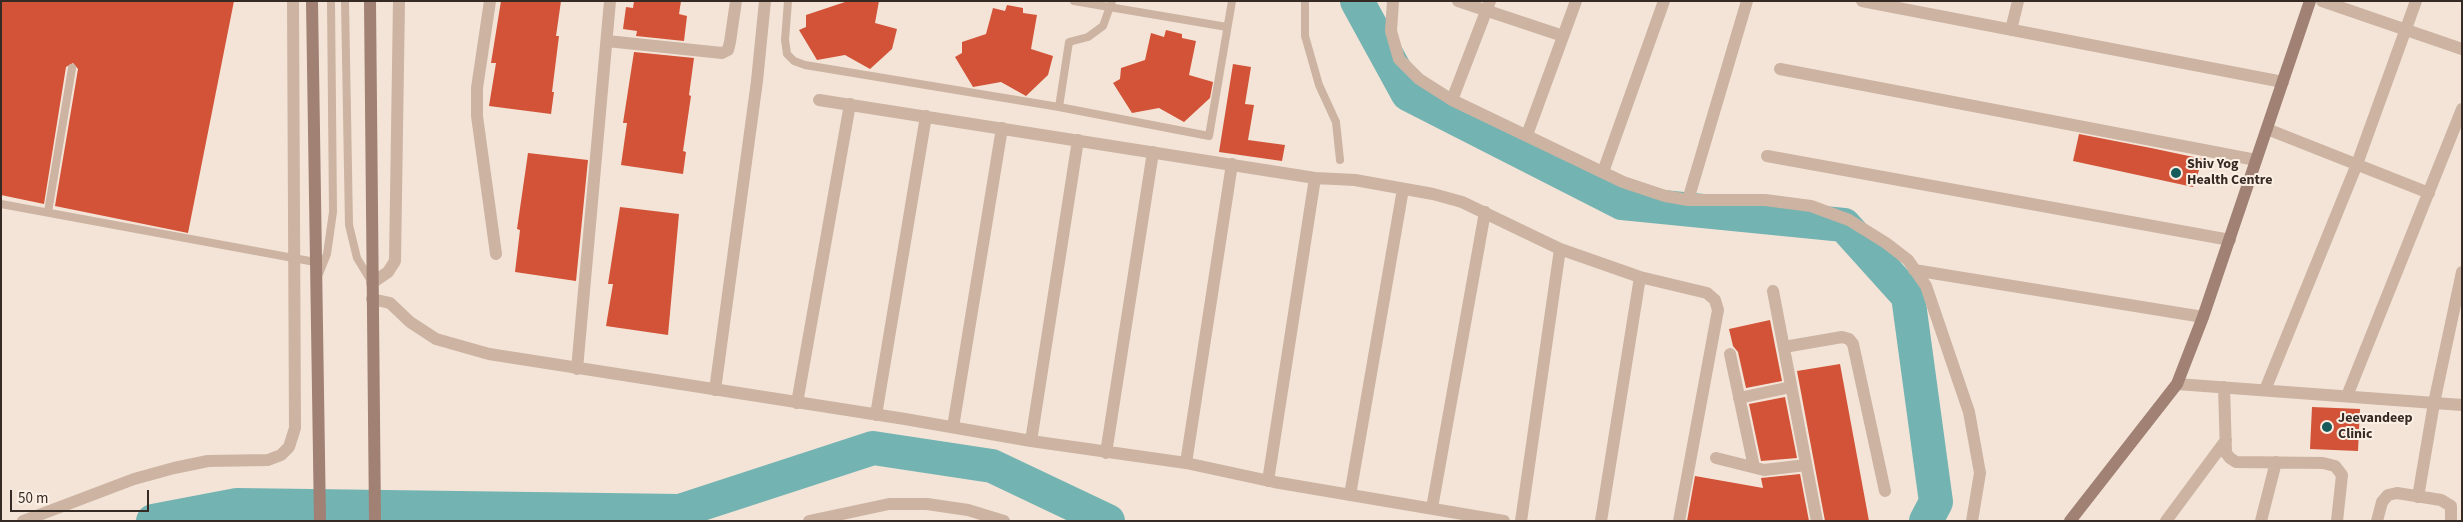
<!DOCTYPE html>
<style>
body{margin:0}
#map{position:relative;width:2463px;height:522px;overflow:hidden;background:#f3e4d7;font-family:"Source Sans 3",sans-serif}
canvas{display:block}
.frame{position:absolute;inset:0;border:2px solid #362a25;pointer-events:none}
.scale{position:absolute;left:10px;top:490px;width:139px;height:22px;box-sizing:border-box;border:2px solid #362a25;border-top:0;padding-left:6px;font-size:15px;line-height:18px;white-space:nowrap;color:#362a25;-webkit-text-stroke:4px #fbefe4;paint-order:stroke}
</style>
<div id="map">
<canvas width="2463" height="522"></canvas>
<div class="frame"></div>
<div class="scale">50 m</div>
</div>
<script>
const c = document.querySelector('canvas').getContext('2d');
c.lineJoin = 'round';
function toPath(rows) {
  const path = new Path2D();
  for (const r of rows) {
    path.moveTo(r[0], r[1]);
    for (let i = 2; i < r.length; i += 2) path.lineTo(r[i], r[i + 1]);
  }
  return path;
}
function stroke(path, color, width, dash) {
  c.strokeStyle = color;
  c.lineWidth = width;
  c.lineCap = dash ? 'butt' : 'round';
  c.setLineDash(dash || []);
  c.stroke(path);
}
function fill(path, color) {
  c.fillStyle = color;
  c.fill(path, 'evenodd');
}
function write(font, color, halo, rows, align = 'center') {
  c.font = font + ' "Source Sans 3",sans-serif';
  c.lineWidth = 4;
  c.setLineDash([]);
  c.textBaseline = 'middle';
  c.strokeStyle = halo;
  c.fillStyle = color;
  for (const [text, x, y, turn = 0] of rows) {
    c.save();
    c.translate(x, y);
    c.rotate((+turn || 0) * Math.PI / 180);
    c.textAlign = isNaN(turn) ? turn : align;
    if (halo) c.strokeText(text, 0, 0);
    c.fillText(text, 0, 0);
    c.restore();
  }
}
const river = toPath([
 [1357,1,1408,94,1622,203,1844,225,1908,296,1936,502,1926,521],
 [153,521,237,505,680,511,873,448,992,466,1108,521]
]);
const building = toPath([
 [1,1,234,1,188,233,55,206,78,69,73,63,66,67,44,204,1,195],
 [501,1,561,1,556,36,559,36,552,92,554,92,551,114,489,106,496,63,491,63],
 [634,1,681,1,679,14,687,16,684,41,636,36,637,31,623,29,626,7,633,8],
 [848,1,879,1,875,23,897,29,892,49,870,69,845,55,817,60,799,30,806,27,806,15],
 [1007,5,1023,8,1023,13,1037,15,1031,49,1053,56,1048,75,1026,96,1001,82,973,87,955,57,962,53,962,42,986,34,993,8,1005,11],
 [1166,30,1182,34,1182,38,1196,41,1189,75,1213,82,1210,98,1184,122,1159,108,1132,113,1113,83,1120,79,1121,68,1145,60,1151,33,1164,37],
 [634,52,694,58,689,95,691,96,683,151,686,152,683,174,621,165,627,123,623,123],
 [1233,64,1251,67,1245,104,1254,105,1248,140,1285,145,1282,161,1219,152],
 [2079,134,2151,148,2203,159,2193,187,2073,161],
 [528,153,588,160,576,281,515,272,520,230,517,229],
 [620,207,679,214,668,335,606,326,613,284,608,284],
 [1770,320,1782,381,1746,388,1738,352,1733,346,1729,329],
 [1840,364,1869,521,1825,521,1797,371],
 [1785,397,1797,458,1761,461,1749,404],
 [2312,407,2360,409,2358,451,2310,449],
 [1800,474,1809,521,1687,521,1695,476,1763,488,1761,478]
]);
const lane = toPath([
 [345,1,349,225,357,258,371,281],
 [788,1,785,40,787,54,794,61,805,65,1059,107,1209,136,1232,1],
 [1074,1,1227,27],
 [1305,1,1305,36,1319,85,1336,122,1340,160],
 [1059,107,1069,42,1088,37,1103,26,1112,1],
 [1,204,315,262],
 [48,212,72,68],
 [319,274,327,254,333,212,331,1]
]);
const street = toPath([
 [490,1,477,88,477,116,496,254],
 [1393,1,1391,31,1399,59,1419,79,1452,100,1623,182,1665,196,1688,200,1765,200,1811,206,1849,220,1886,243,1908,260,1926,286,1969,412,1980,473,1972,521],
 [1458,1,1563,36],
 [1862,1,2283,82],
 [2322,1,2462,49],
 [2011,30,2018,1],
 [607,41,722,53,728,50,730,42,736,1],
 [1780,69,2256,160],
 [819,100,1315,178,1355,180,1433,194,1462,202,1560,249,1640,277,1707,293,1715,300,1718,310,1679,521],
 [1452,100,1490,1],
 [2267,129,2429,193],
 [1527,135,1576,1],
 [1767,156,2230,240],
 [1603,172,1664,1],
 [1688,200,1747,1],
 [1914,270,2203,317],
 [372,283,388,272,395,261,399,1],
 [1773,291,1817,521],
 [372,299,390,303,410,322,436,339,489,354,905,419,1031,441,1186,463,1274,482,1504,521],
 [1784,347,1842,337,1849,339,1853,344,1885,491],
 [1730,354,1754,467],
 [577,369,610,1],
 [2177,384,2462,405],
 [2224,387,2226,453,2230,458,2236,462,2323,463,2335,466,2342,475,2337,521],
 [715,390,757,81,765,1],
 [2265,390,2357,164,2416,1],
 [2347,396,2462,109],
 [1739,398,1791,387],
 [797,403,850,104],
 [876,415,926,116],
 [953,427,1002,128],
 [1031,441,1078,140],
 [1106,453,1153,152],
 [1716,458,1764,470,1806,465],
 [1186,463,1232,164],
 [1268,481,1315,178],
 [1350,495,1403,189],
 [2418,497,2434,403,2462,272],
 [1432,508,1485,212],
 [23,521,134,479,174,468,208,461,268,460,281,455,289,447,295,428,293,1],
 [809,521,889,504,927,504,968,510,1004,521],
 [1521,521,1560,249],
 [1601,521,1640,277],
 [2166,521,2226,440],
 [2261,521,2276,462],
 [2377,521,2382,502,2388,495,2397,493,2441,500,2451,506,2451,521]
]);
const secondary = toPath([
 [312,1,320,521],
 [370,1,375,521],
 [2070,521,2177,384,2203,317,2310,1]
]);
const markers = [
 [2176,173,6,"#175b5b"],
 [2327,427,6,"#175b5b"]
];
const poiNames = [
 ["Shiv Yog",2187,165],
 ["Health Centre",2187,181],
 ["Jeevandeep",2338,419],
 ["Clinic",2338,435]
];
stroke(river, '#73b3b2', 34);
fill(building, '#d25337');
stroke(lane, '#ccb3a2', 8);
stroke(street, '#ccb3a2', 12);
stroke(secondary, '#a08173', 12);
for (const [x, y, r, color] of markers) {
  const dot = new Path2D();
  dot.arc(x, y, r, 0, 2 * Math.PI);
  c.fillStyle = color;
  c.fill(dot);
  stroke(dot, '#fbefe4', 2);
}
write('bold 14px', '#362a25', '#fbefe4', poiNames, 'left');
</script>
